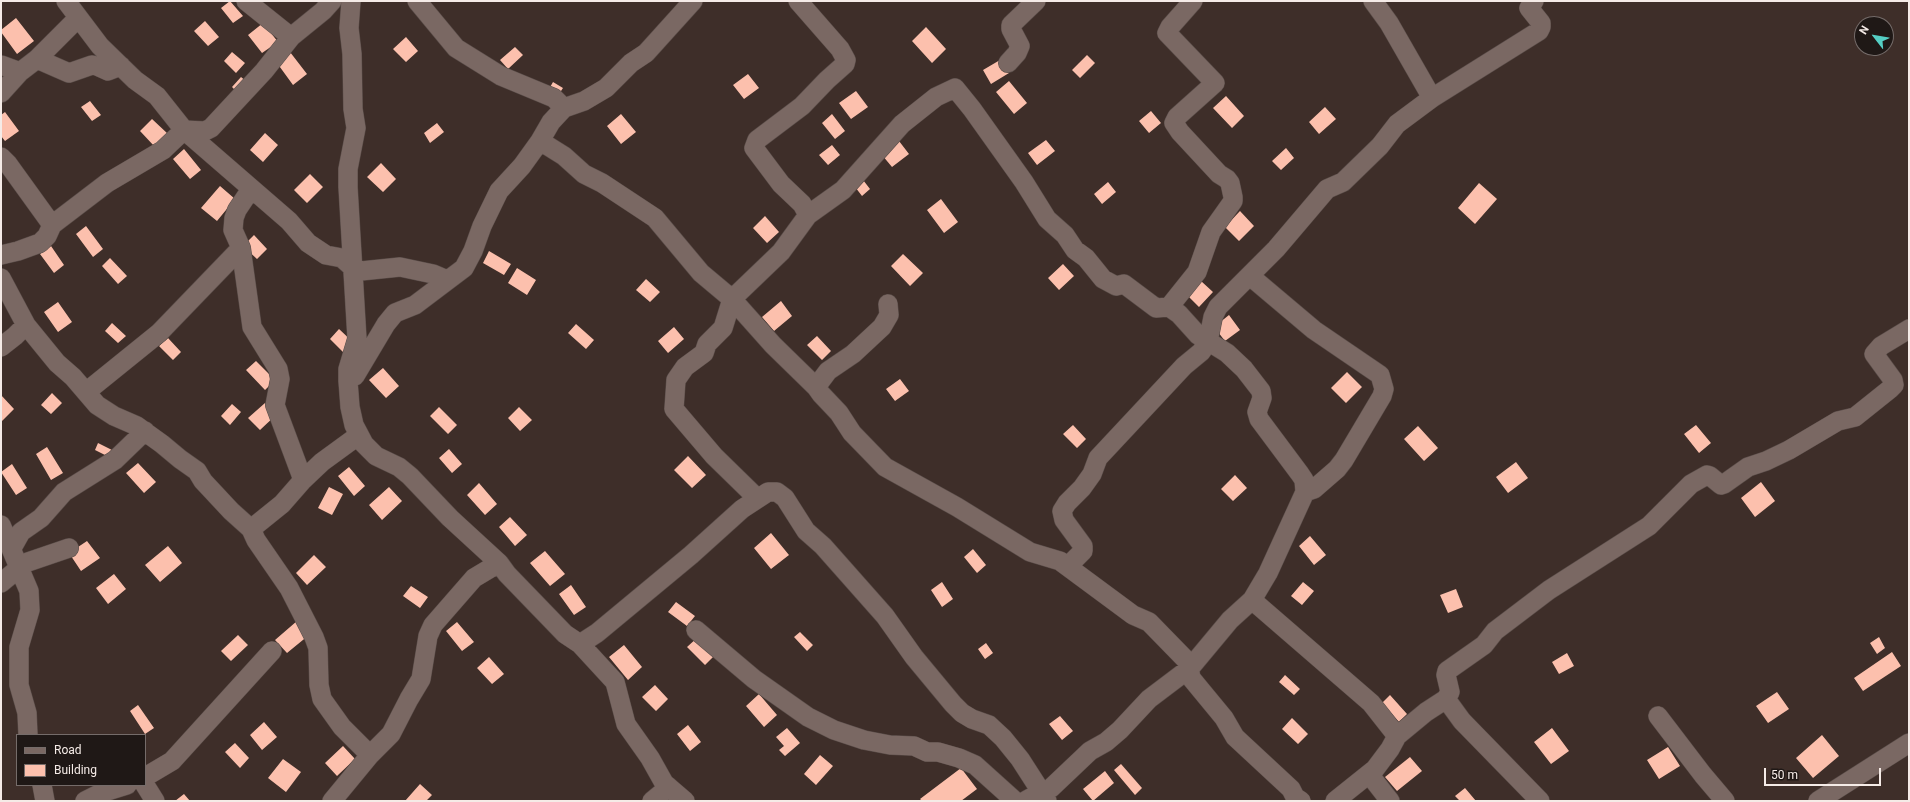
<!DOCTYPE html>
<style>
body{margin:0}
#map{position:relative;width:1910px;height:802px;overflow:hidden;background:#3e2e29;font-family:Roboto,sans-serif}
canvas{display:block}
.frame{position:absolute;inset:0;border:2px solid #f5ebe7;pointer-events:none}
.legend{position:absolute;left:16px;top:734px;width:130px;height:52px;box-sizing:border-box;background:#1f1816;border:1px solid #756c6a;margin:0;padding:5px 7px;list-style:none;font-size:12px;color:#f5ebe7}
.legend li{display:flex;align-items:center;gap:8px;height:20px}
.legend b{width:20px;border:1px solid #756c6a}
.north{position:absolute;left:1854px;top:16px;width:40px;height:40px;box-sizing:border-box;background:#1f1816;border:1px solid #756c6a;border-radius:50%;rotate:301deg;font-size:11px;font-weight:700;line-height:16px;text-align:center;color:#f5ebe7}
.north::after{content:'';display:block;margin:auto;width:14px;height:18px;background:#55cec4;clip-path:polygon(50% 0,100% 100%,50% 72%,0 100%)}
.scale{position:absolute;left:1764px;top:768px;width:117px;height:18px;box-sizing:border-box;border:2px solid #f5ebe7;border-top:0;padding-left:5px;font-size:12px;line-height:14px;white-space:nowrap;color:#f5ebe7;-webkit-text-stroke:3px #1f1816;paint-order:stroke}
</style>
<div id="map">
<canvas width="1910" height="802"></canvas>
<div class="frame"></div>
<ul class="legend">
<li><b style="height:5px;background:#7a6863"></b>Road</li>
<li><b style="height:11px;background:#fcc0ad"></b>Building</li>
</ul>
<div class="north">N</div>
<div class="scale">50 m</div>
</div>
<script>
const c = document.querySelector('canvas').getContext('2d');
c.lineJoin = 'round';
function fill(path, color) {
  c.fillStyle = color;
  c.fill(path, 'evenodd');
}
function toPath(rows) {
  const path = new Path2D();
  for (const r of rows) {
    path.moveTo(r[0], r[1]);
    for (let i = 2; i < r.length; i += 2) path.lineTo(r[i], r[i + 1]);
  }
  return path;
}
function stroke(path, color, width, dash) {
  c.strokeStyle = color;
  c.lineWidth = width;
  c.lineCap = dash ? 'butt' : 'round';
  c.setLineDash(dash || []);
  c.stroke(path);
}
const building = toPath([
 [230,1,243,16,233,23,221,8],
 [16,18,34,41,17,54,1,32,1,30],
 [205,21,219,37,208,46,194,31],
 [263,23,278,42,262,53,248,35],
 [926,27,946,49,932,63,912,41],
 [406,37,418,51,406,62,393,49],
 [515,47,523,55,508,69,500,60],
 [232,52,245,63,236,73,224,61],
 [290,52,307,74,293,85,277,63],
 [1087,55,1095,63,1080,78,1072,70],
 [1000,60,1009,73,991,84,983,70],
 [748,74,759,88,744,99,733,85],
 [241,77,247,82,237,92,232,87],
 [1009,81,1027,103,1014,114,996,92],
 [553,82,563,88,559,94,549,89],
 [856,91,868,107,851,119,839,103],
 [1226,96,1244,116,1232,128,1213,108],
 [90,101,101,115,92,121,81,107],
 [1325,107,1336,119,1319,134,1309,122],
 [1151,111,1161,123,1149,133,1139,121],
 [5,112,19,131,5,141,1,136,1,115],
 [621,114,636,132,621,144,607,126],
 [832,114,845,131,835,139,822,123],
 [152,119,168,134,155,147,140,131],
 [437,123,444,132,430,143,424,133],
 [265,133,278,145,263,162,250,150],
 [1046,140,1055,151,1037,165,1028,153],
 [899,141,909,154,892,167,882,155],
 [832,145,840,155,828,165,819,155],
 [1286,148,1294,158,1281,170,1272,161],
 [184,149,201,170,190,179,173,159],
 [381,163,396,179,383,192,367,177],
 [310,174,323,187,307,203,294,190],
 [860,176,870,189,862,196,852,183],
 [1108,182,1116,192,1102,204,1094,194],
 [1479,183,1497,199,1475,224,1458,208],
 [220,186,235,199,217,221,201,208],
 [941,199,958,222,944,233,927,210],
 [1240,211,1254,226,1239,241,1225,227],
 [765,216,779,232,767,243,753,228],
 [86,226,103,249,93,257,76,234],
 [254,235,267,249,257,259,243,246],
 [51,246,64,265,54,273,40,254],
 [489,251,511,264,504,275,483,263],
 [903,254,923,273,910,286,891,266],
 [110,258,127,276,118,284,102,266],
 [1063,264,1074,276,1059,290,1048,278],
 [517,268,536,280,527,295,508,283],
 [646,279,660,292,650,302,636,290],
 [1201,281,1213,292,1199,307,1188,296],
 [781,301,792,316,774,331,762,317],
 [58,302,72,322,58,332,44,312],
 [1229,315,1240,330,1225,341,1214,327],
 [112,323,126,336,118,343,105,331],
 [576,324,594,340,586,349,568,333],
 [674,327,684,339,668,353,658,341],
 [339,329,355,344,345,354,330,339],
 [817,336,831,351,822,360,807,345],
 [168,338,181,352,173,360,159,346],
 [256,361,275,380,265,390,246,370],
 [383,368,399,386,386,398,369,380],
 [1347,372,1362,387,1346,403,1331,388],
 [900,379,909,391,895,401,886,389],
 [52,393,62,403,51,414,41,405],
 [1,395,14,409,2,421,1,420],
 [265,403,276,415,260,430,248,418],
 [232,404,241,412,230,425,221,416],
 [439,407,457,425,448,434,430,416],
 [519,407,532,420,520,431,508,418],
 [1073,425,1086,439,1077,448,1063,434],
 [1696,425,1711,443,1699,453,1684,434],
 [1418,426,1438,448,1424,461,1404,439],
 [98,443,114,451,111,458,95,450],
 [47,447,63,473,51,480,36,454],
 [449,449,462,464,452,473,439,458],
 [688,456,706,475,692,488,674,470],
 [1516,462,1528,478,1508,493,1496,477],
 [138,463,156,482,144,493,126,473],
 [12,464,27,488,16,495,1,472],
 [349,467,365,486,354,496,338,476],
 [1235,475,1247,488,1233,501,1221,489],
 [1761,482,1775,501,1755,517,1741,498],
 [479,483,497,504,485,515,467,495],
 [329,487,343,494,332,515,318,508],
 [389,487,402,501,382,520,369,505],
 [510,517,527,535,515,546,499,527],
 [771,533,789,555,771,569,754,548],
 [1310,536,1326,555,1314,565,1299,546],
 [87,541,100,558,81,571,69,553],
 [168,546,182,563,160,582,145,565],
 [973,549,986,565,977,573,964,557],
 [545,551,565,574,550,586,530,563],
 [314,555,326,567,307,585,296,573],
 [114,574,126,589,108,604,96,588],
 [942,582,953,599,942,607,931,590],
 [1303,582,1314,591,1302,605,1291,596],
 [571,585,586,607,574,615,559,594],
 [411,586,428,597,420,608,403,596],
 [1456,589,1463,607,1448,613,1440,595],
 [676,602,695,616,687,626,668,612],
 [297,621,309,635,287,653,275,640],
 [457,622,474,642,462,651,446,631],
 [800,632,813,645,807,651,794,637],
 [238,635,248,645,231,661,221,651],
 [698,637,715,655,705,665,687,647],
 [1879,637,1885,648,1877,654,1870,643],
 [986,643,993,653,985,659,978,649],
 [624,645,642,667,628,680,609,657],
 [1892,652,1901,666,1863,691,1854,678],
 [1567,653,1574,666,1559,674,1552,662],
 [489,657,504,674,492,684,477,668],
 [1285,675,1300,689,1294,695,1279,682],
 [655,685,668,699,656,711,642,697],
 [1777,692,1789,709,1768,723,1756,706],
 [759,694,777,715,764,727,746,706],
 [1390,695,1407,714,1399,722,1382,703],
 [138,705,154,728,145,734,130,711],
 [1060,716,1073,731,1062,740,1049,724],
 [1292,718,1308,734,1298,744,1282,729],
 [264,722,277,737,262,750,250,735],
 [688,725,701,742,690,751,677,734],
 [787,728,800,743,785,756,779,750,784,746,776,737],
 [1552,728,1569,751,1551,764,1534,742],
 [1822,735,1839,756,1813,778,1796,758],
 [235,743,249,758,240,768,225,752],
 [343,746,355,759,337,776,325,763],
 [1668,747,1680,766,1659,779,1647,760],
 [820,755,833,766,816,785,804,774],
 [1410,757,1422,771,1397,791,1385,777],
 [283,759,301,772,286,792,268,778],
 [1121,764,1142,788,1135,795,1114,770],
 [961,768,977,789,961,801,922,801,920,799],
 [1105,771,1114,783,1093,801,1083,789],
 [420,784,432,795,426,801,405,801],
 [1465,788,1476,801,1460,801,1455,796],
 [184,794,190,801,175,801]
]);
const minor = toPath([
 [66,1,100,46,135,80,157,96,184,130,289,221,308,243,326,255,342,258,352,267,361,271,400,267,433,274,447,280],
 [246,1,291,37],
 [351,1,349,28,352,54,353,109,356,128,348,169,348,187,357,339,348,369,348,381,350,407,354,425,364,444,376,456,399,467,410,476,450,518,499,563,507,574,565,634,580,644,597,633,691,555,742,509,768,492,777,492,785,498,806,531,823,546,885,616,914,657,953,704,962,713,972,719,989,725,1003,738,1020,759,1047,801],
 [417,1,456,48,501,76,554,98,564,108],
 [798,1,840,49,846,60,845,64,827,80,802,106,757,140,754,148,781,184,802,204,808,215],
 [37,59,69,73,92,65,97,66,108,71,121,66],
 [1008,63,1017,53,1020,46,1011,29,1011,25,1036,1],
 [1,65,20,72],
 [1,93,20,72,37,59,78,18],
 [1432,98,1539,31,1541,27,1541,23,1529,8,1534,1],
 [540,141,564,156,584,174,602,183,655,218,701,273,732,299,773,345,816,387,821,394,839,413,852,433,885,467,957,507,1030,552,1060,561,1133,615,1149,622,1188,662,1191,678,1224,718,1235,737,1291,789,1295,797,1301,801],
 [1,157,8,164,52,225],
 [241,248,252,327,278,369,280,379,275,405,303,480],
 [1,255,18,251,40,243,47,236,52,225,107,183,163,150,184,130,205,131,211,128,264,71,291,37,323,11,332,1],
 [1,278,26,325,57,363,73,377,97,405,114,416,137,426,162,444,180,459,197,471,203,481,231,511,251,529,256,540,289,588,314,637,318,648,319,685,322,699,342,727,370,755],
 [1169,307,1197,272,1211,232,1233,201,1233,197,1230,183,1227,179,1219,174,1180,132,1174,123,1177,117,1215,83,1167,33,1170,27,1193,1],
 [1,347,15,336,26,325],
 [355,376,386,324,395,313,415,305,464,268,473,251,482,226,499,191,522,166,540,141,551,122,564,108,584,101,606,88,631,63,646,53,693,1],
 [816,387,828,371,853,354,882,327,889,315,888,304],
 [86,392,159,333,241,248,233,230,234,218,237,210,251,189],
 [757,498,714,456,674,409,676,380,685,367,704,353,707,344,723,328,732,299,781,252,808,215,843,190,902,124,936,97,955,88,972,109,1024,182,1047,219,1065,235,1075,250,1086,258,1103,279,1116,286,1124,284,1156,308,1169,307,1179,314,1198,335,1227,353,1244,369,1261,391,1262,398,1257,412,1259,419,1300,474,1304,480,1305,492],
 [1,525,29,591,30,610,19,647,19,685,27,713,28,735],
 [251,529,282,504,303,480,322,462,359,435],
 [12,548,21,532,41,518,64,492,115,460,145,431],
 [1068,566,1083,551,1083,546,1064,520,1062,511,1067,503,1082,488,1092,474,1098,458,1184,366,1201,352,1208,342,1213,317,1218,307,1276,249,1327,189,1343,182,1380,146,1397,124,1432,98,1389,23,1373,1],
 [1,583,25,563,69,548],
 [1252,600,1371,703,1397,736],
 [696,630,754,679,808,717,834,730,864,740,890,745,914,746,927,752,938,752,959,758,975,765,1015,801],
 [580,644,615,682,626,724,650,758,664,783,685,801],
 [1446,699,1462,721,1540,801],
 [1658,716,1703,775,1725,801],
 [1369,774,1390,801],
 [145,777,172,761,272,651],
 [42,785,45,801],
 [145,785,155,801],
 [85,801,101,793,127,785],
 [332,801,370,755,391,734,409,699,421,679,428,636,433,625,474,578,499,563],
 [652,801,669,787],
 [1025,801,1041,792,1051,788,1090,751,1106,742,1120,730,1149,699,1190,668,1230,620,1252,600,1268,573,1305,492,1314,489,1337,469,1344,460,1382,396,1384,389,1380,375,1314,330,1250,276],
 [1335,801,1375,769,1390,749,1397,736,1426,712,1446,699,1450,692,1446,675,1447,671,1484,645,1495,631,1549,590,1649,526,1691,484,1707,475,1710,476,1721,485,1724,484,1748,467,1766,461,1789,450,1838,421,1855,417,1890,389,1894,385,1893,380,1874,354,1881,346,1909,329],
 [1818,801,1909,743]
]);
fill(building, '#fcc0ad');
stroke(minor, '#5a4d49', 20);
stroke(minor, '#7a6863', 19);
</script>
